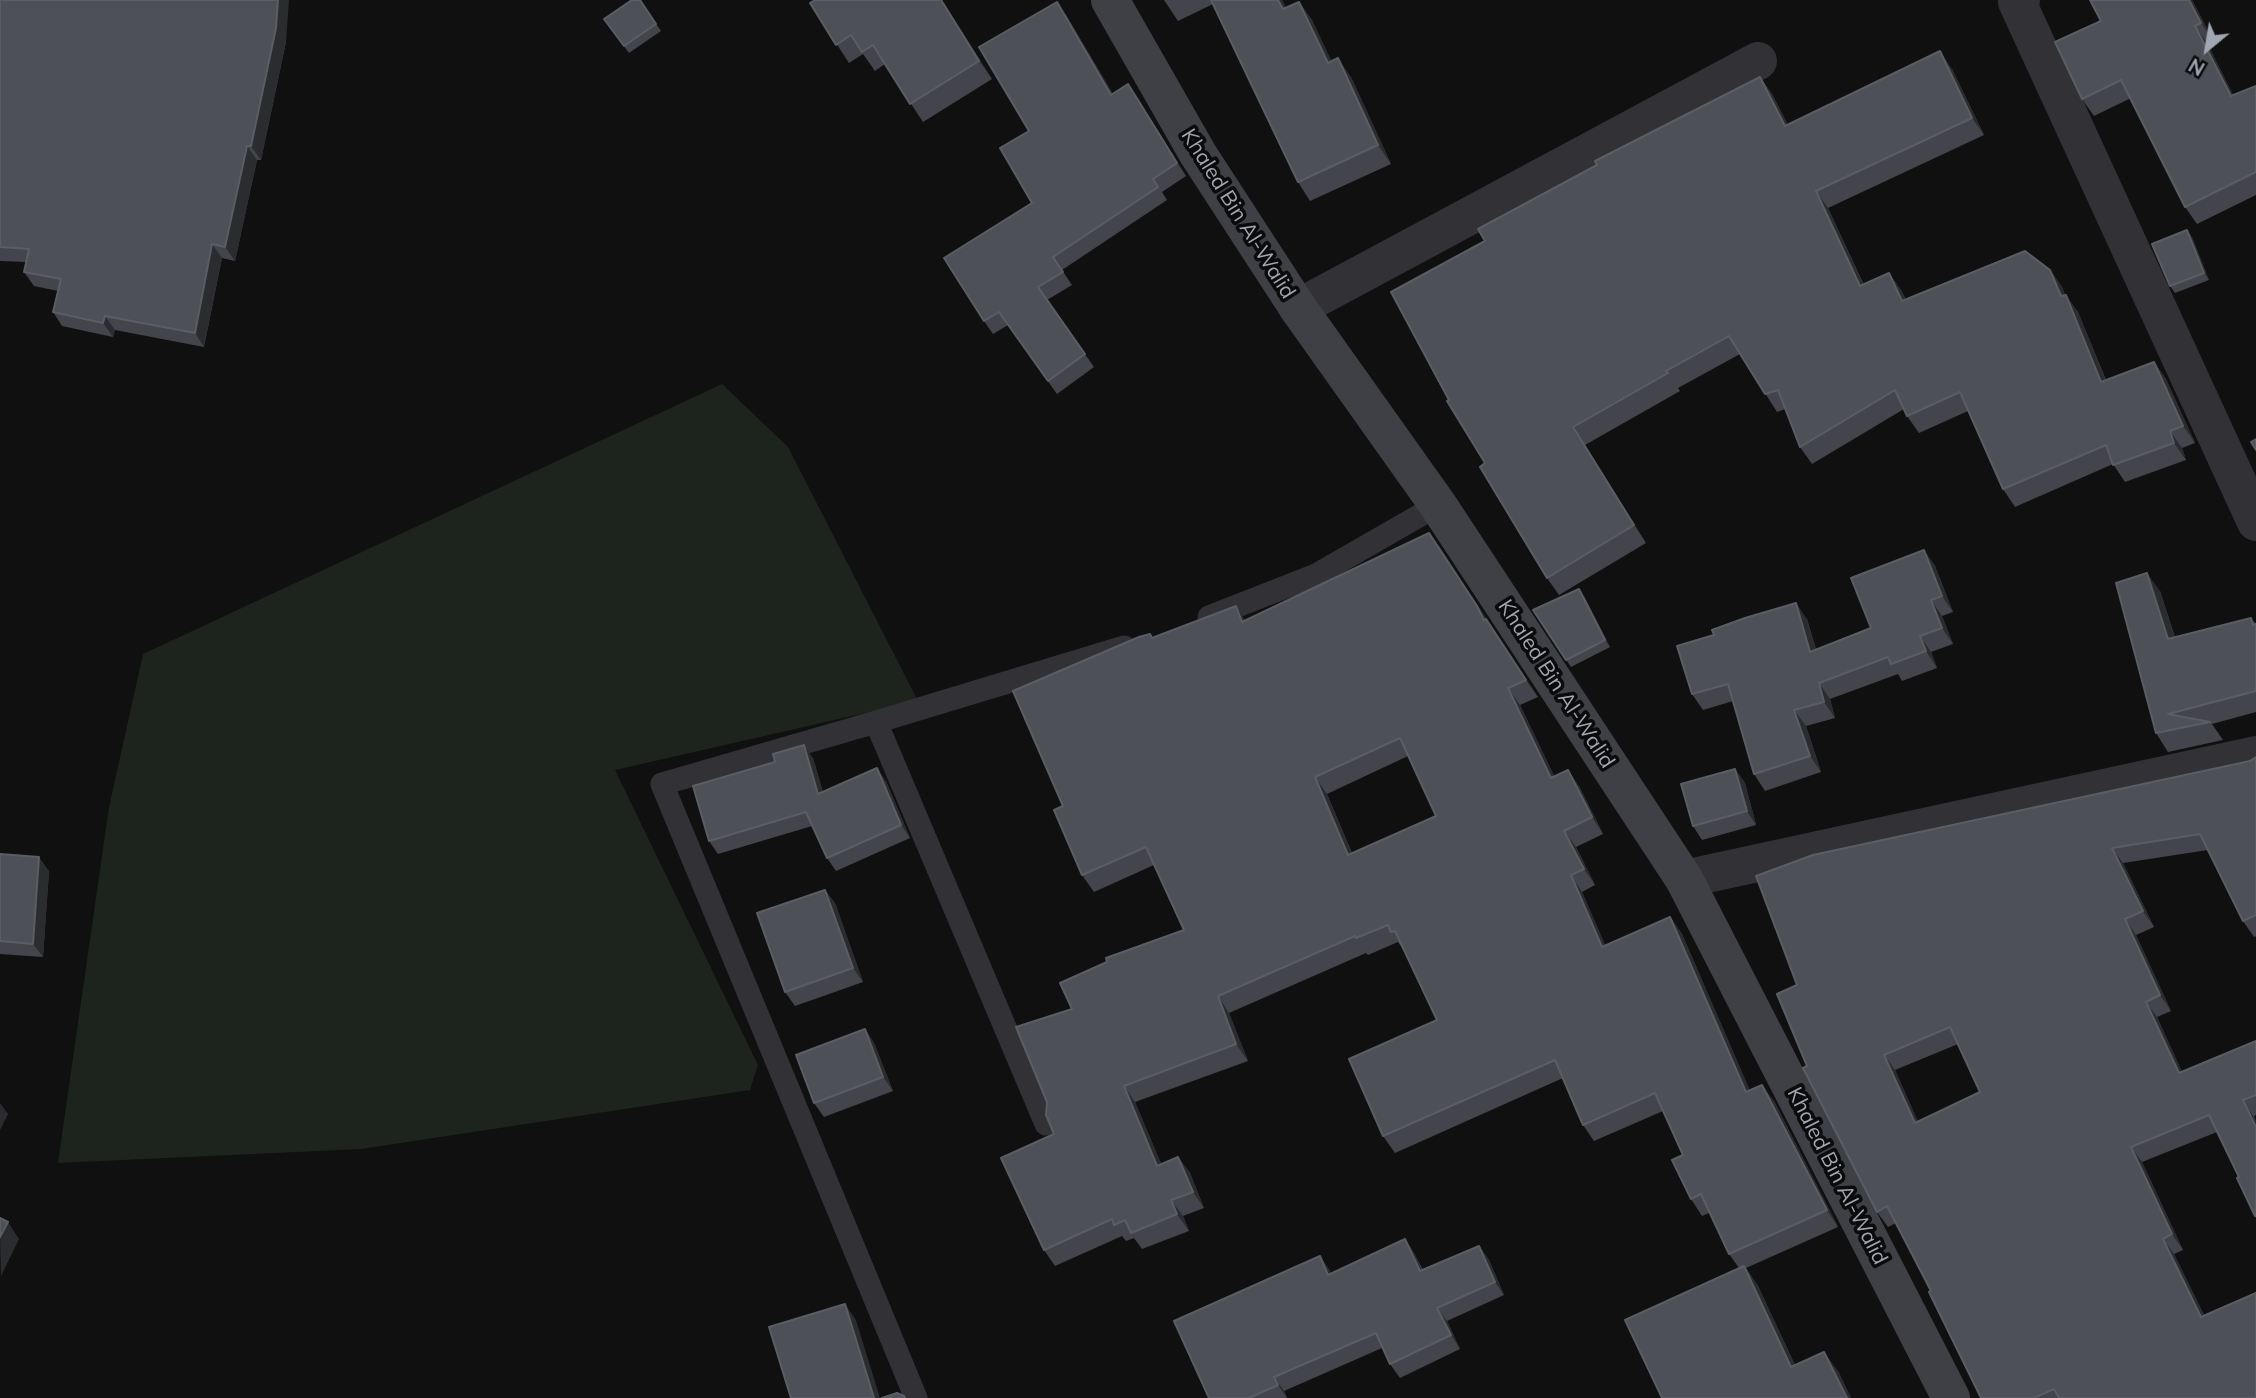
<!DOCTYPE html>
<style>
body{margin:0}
#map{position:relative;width:2256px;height:1398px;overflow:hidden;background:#101011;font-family:Mulish,sans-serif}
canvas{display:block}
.north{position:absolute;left:2172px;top:14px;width:70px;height:70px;-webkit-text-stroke:5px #0b0b0c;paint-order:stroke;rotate:210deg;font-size:19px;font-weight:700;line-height:28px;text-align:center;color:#a0a6b2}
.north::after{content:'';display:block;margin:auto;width:24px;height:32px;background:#a0a6b2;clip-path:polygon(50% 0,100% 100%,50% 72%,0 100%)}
</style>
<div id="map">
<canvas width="2256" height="1398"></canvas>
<div class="north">N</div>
</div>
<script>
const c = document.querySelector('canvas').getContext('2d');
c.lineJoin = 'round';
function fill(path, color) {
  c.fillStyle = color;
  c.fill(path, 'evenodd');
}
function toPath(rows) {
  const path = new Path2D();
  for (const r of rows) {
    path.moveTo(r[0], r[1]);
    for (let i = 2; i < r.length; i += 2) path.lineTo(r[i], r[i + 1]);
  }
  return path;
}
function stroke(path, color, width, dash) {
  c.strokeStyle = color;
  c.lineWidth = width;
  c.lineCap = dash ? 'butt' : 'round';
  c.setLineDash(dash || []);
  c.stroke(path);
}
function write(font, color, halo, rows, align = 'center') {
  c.font = font + ' Mulish,sans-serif';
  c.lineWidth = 7;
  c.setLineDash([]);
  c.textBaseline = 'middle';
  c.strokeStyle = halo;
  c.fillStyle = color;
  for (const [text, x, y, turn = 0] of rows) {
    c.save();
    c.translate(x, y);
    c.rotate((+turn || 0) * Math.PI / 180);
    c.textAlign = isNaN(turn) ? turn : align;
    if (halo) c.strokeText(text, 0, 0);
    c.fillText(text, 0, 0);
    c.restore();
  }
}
const green = toPath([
 [722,384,788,447,918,701,615,770,758,1065,750,1090,361,1149,58,1163,109,807,143,654]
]);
const lane = toPath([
 [1209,617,1316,575,1438,505],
 [876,722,1046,1124],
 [916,1398,662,784,876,722,1124,647]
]);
const street = toPath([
 [2021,0,2017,2,2256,522],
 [1298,308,1758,61],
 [1684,879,2256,755]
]);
const secondary = toPath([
 [1110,0,1198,154,1298,308,1438,505,1684,879,1951,1398]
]);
const wall = toPath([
 [0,0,286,42,261,160,257,160,235,261,222,258,204,347,115,330,113,337,62,326,53,312,58,291,34,286,24,272,26,262,0,261],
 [640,0,661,31,629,53,604,19],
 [942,0,992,79,923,122,885,64,875,71,863,54,849,63,810,3],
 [1164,0,1282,0,1286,8,1299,2,1312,20,1331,61,1351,77,1391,164,1310,201,1298,182,1213,4,1178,21],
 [2090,0,2192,0,2213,40,2207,43,2233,95,2256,86,2256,195,2197,224,2185,207,2131,98,2094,116,2082,99,2101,21],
 [1066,15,1113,94,1137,97,1186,176,1162,192,1167,200,1062,270,1072,285,1047,300,1094,367,1057,394,1008,325,993,334,984,321,1032,203,1029,131],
 [1952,69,1984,135,1828,208,1864,285,1889,273,1901,290,1906,300,2050,270,2062,287,2065,295,2078,312,2106,380,2154,362,2166,379,2195,443,2182,448,2186,460,2125,482,2113,464,2015,507,2003,489,1968,411,1919,433,1907,416,1904,409,1812,464,1800,447,1785,409,1777,412,1740,354,1678,388,1680,391,1585,445,1646,543,1559,595,1547,578,1485,463,1449,400,1485,241,1760,77,1772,94,1788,125],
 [2192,237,2209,280,2175,293,2170,286],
 [1429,533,1538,697,1520,705,1554,776,1579,786,1603,834,1576,847,1595,885,1582,892,1605,945,1670,917,1682,934,1750,1091,1774,1101,1838,1227,1746,1268,1758,1286,1795,1365,1838,1371,1851,1398,1662,1398,1739,1268,1729,1254,1709,1213,1702,1216,1691,1199,1683,1155,1663,1111,1594,1141,1583,1125,1563,1078,1395,1153,1383,1136,1437,1020,1403,949,1398,942,1368,955,1366,953,1229,1013,1248,1061,1135,1102,1161,1164,1178,1157,1190,1173,1204,1208,1183,1216,1189,1231,1142,1249,1134,1238,1126,1241,1122,1236,1055,1266,1044,1250,1054,1134,1072,1009,1184,930,1154,865,1094,892,1082,875,1063,806,1153,638,1245,620],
 [1408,756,1436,816,1352,853,1327,794],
 [1924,550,1935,566,1953,612,1942,616,1953,644,1931,652,1937,668,1902,681,1898,674,1830,699,1835,718,1806,726,1821,772,1765,791,1754,774,1733,701,1703,710,1692,694,1807,619,1816,649,1871,628],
 [2160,591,2175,637,2251,618,2256,624,2256,712,2212,724,2223,740,2168,752,2156,733],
 [1584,596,1610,647,1571,667,1533,610],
 [2256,757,2256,936,2254,937,2243,921,2208,850,2123,863,2154,927,2136,935,2171,1011,2157,1017,2182,1072,2256,1041,2256,1115,2254,1116,2256,1121,2256,1218,2239,1177,2217,1132,2142,1162,2183,1250,2174,1254,2204,1315,2256,1398,1981,1398,1931,1291,1896,1223,1888,1227,1877,1212,1807,1066,1797,985],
 [1958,1044,1980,1092,1918,1122,1895,1070],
 [813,758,823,792,886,781,910,838,836,871,827,858,812,826,718,854,709,841],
 [1735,769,1745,783,1756,825,1702,840,1693,826],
 [0,854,49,871,43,957,0,954],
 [825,890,835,903,863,982,795,1006,785,992],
 [865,1029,874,1043,893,1091,824,1117,814,1103],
 [1405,1239,1414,1253,1423,1270,1479,1246,1489,1260,1504,1295,1447,1321,1460,1349,1400,1378,1390,1364,1382,1348,1284,1391,1287,1398,1209,1398,1329,1269,1331,1274]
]);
const shadedWall = toPath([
 [278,0,289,0,286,42,261,160,251,146],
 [941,0,942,0,992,79,979,61],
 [1278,0,1282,0,1296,28,1283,9],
 [2189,0,2192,0,2213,40,2201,23],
 [1057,2,1066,15,1121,108,1111,95],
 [1299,2,1312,20,1341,81,1328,63],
 [2195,26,2207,43,2243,114,2231,96],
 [1940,51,1952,69,1984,135,1972,118],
 [1338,58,1351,77,1391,164,1378,145],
 [1760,77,1772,94,1797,143,1785,126],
 [1128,84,1137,97,1186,176,1177,163],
 [247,146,257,160,235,261,225,247],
 [1816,191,1828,208,1872,304,1860,286],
 [2187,230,2192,237,2209,280,2204,273],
 [212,244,222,258,204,347,195,333],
 [2050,270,2062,287,2073,314,2061,296],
 [1889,273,1901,290,1914,318,1902,301],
 [2066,295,2078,312,2113,399,2101,382],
 [105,316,115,330,113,337,103,323],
 [2154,362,2166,379,2195,443,2183,426],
 [1573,427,1585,445,1646,543,1634,525],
 [2170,431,2182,448,2186,460,2174,443],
 [1429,533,1441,549,1538,697,1484,620],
 [1924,550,1935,566,1953,612,1942,596],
 [2147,573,2160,591,2181,657,2168,639],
 [1579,589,1584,596,1610,647,1605,640],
 [1931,600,1942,616,1953,644,1942,628],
 [1796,603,1807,619,1821,668,1810,652],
 [1236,606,1247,623,1242,622],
 [1920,636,1931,652,1937,668,1926,651],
 [1819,683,1830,699,1835,718,1824,702],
 [1508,688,1520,705,1563,794,1551,778],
 [1794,710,1806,726,1821,772,1810,756],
 [804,745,813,758,827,807,818,794],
 [877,768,886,781,910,838,901,825],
 [1735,769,1745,783,1756,825,1747,811],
 [1568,770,1579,786,1603,834,1592,817],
 [1315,777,1327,794,1359,871,1348,855],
 [1564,831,1576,847,1595,885,1584,869],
 [2112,848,2123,863,2154,927,2143,911],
 [39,857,49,871,43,957,33,944],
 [1571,875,1582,892,1613,963,1602,947],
 [825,890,835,903,863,982,853,968],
 [1670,917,1682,934,1758,1109,1746,1092],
 [2125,919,2136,935,2171,1011,2160,995],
 [1218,996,1229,1013,1248,1061,1236,1044],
 [2146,1002,2157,1017,2190,1089,2179,1073],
 [865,1029,874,1043,893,1091,883,1077],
 [1884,1055,1895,1070,1926,1139,1915,1123],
 [1762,1085,1774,1101,1838,1227,1827,1210],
 [1124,1086,1135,1102,1169,1182,1157,1166],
 [2243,1100,2256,1121,2256,1127],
 [0,1103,8,1114,0,1130],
 [2131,1147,2142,1162,2183,1250,2172,1234],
 [1178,1157,1190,1173,1204,1208,1193,1192],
 [1171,1200,1183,1216,1189,1231,1177,1214],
 [8,1222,19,1239,1,1276,0,1237],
 [1405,1239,1414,1253,1429,1285,1420,1271],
 [2163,1239,2174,1254,2212,1332,2201,1317],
 [1479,1246,1489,1260,1504,1295,1495,1282],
 [1320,1256,1329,1269,1338,1289,1328,1275],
 [1744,1266,1758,1286,1805,1387,1791,1367],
 [845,1304,856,1320,880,1398,874,1398],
 [1437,1308,1447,1321,1460,1349,1451,1335],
 [1824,1352,1838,1371,1851,1398,1847,1398],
 [1274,1377,1284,1391,1287,1398,1278,1385]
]);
const building = toPath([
 [0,0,278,0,276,28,251,146,247,146,225,247,212,244,195,333,105,316,103,323,53,312,61,279,24,272,29,249,0,247,0,0],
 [632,0,640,0,656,24,624,46,604,19,632,0],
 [815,0,941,0,979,61,910,104,873,45,862,52,851,35,836,45,810,3,815,0],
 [1211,0,1278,0,1283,9,1299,2,1328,63,1338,58,1378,145,1298,182,1211,0],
 [2090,0,2189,0,2201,23,2195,26,2231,96,2256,86,2256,172,2185,207,2121,80,2082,99,2055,42,2101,21,2090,0],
 [1057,2,1111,95,1128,84,1177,163,1153,179,1158,187,1053,257,1063,272,1038,287,1085,354,1048,381,999,312,984,321,944,258,1032,203,1000,148,1029,131,979,47,1057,2],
 [1940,51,1972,118,1816,191,1860,286,1889,273,1902,301,2025,251,2050,270,2061,296,2066,295,2101,382,2154,362,2183,426,2170,431,2174,443,2113,465,2106,445,2003,489,1960,392,1907,416,1895,390,1800,447,1778,390,1765,394,1729,336,1666,371,1668,373,1573,427,1634,525,1547,578,1480,467,1485,463,1447,401,1449,400,1391,292,1485,241,1478,229,1597,165,1595,161,1760,77,1785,126,1940,51],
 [2187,230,2204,273,2170,286,2152,244,2187,230],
 [2256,439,2256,450,2251,442,2256,439],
 [1429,533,1477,606,1484,620,1486,619,1526,680,1508,688,1551,778,1568,770,1592,817,1564,831,1584,869,1571,875,1602,947,1670,917,1746,1092,1762,1085,1827,1210,1729,1254,1701,1194,1691,1199,1672,1160,1683,1155,1655,1093,1583,1125,1555,1060,1383,1136,1349,1059,1437,1020,1395,931,1391,932,1388,925,1356,938,1355,936,1218,996,1236,1044,1124,1086,1157,1166,1178,1157,1193,1192,1171,1200,1177,1214,1131,1233,1125,1220,1114,1225,1112,1219,1044,1250,1001,1158,1054,1134,1046,1115,1047,1102,1016,1027,1072,1009,1060,983,1107,962,1106,958,1184,930,1146,847,1082,875,1054,810,1063,806,1013,691,1139,637,1150,634,1152,638,1236,606,1242,622,1429,533],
 [1400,738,1436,816,1348,855,1315,777,1400,738],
 [1924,550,1942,596,1931,600,1942,628,1920,636,1926,651,1891,664,1888,657,1819,683,1824,702,1794,710,1810,756,1754,774,1728,684,1692,694,1677,646,1714,635,1712,630,1745,618,1796,603,1810,652,1871,628,1851,578,1924,550],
 [2147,573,2168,639,2251,618,2253,625,2256,624,2256,691,2168,714,2210,722,2156,733,2116,583,2147,573],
 [1579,589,1605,640,1566,660,1533,610,1579,589],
 [804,745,818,794,877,768,901,825,827,858,806,812,709,841,693,786,775,762,773,754,804,745],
 [2256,757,2256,915,2243,921,2200,834,2112,848,2143,911,2125,919,2160,995,2146,1002,2179,1073,2256,1041,2256,1095,2243,1100,2256,1127,2256,1216,2255,1216,2237,1178,2239,1177,2209,1115,2131,1147,2172,1234,2163,1239,2201,1317,2256,1293,2256,1398,2059,1398,2054,1389,2034,1398,1981,1398,1929,1292,1931,1291,1887,1206,1877,1212,1803,1068,1807,1066,1777,994,1797,985,1756,876,1813,855,2250,761,2256,757],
 [1950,1027,1980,1092,1915,1123,1884,1055,1950,1027],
 [1735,769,1747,811,1693,826,1681,784,1735,769],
 [0,854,39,857,33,944,0,941,0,854],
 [825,890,853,968,785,992,757,913,825,890],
 [865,1029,883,1077,814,1103,796,1055,865,1029],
 [0,1218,8,1222,0,1237,0,1218],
 [1405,1239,1420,1271,1479,1246,1495,1282,1437,1308,1451,1335,1390,1364,1376,1333,1274,1377,1278,1385,1249,1398,1209,1398,1174,1321,1320,1256,1328,1275,1405,1239],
 [1744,1266,1791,1367,1824,1352,1847,1398,1662,1398,1625,1320,1744,1266],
 [845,1304,874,1398,791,1398,769,1327,845,1304],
 [897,1393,904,1396,905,1398,882,1398,897,1393]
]);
const streetNames = [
 ["Khaled Bin Al-Walid",1238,214,58],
 ["Khaled Bin Al-Walid",1556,684,57],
 ["Khaled Bin Al-Walid",1837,1176,63]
];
fill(green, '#1c241d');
stroke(lane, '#313136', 23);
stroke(street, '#313136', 38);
stroke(secondary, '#3f4046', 38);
fill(wall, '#44454c');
fill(shadedWall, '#2b2c30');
fill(building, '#4e5057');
stroke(building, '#5b5d65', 2);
write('21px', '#a0a6b2', '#0b0b0c', streetNames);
</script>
